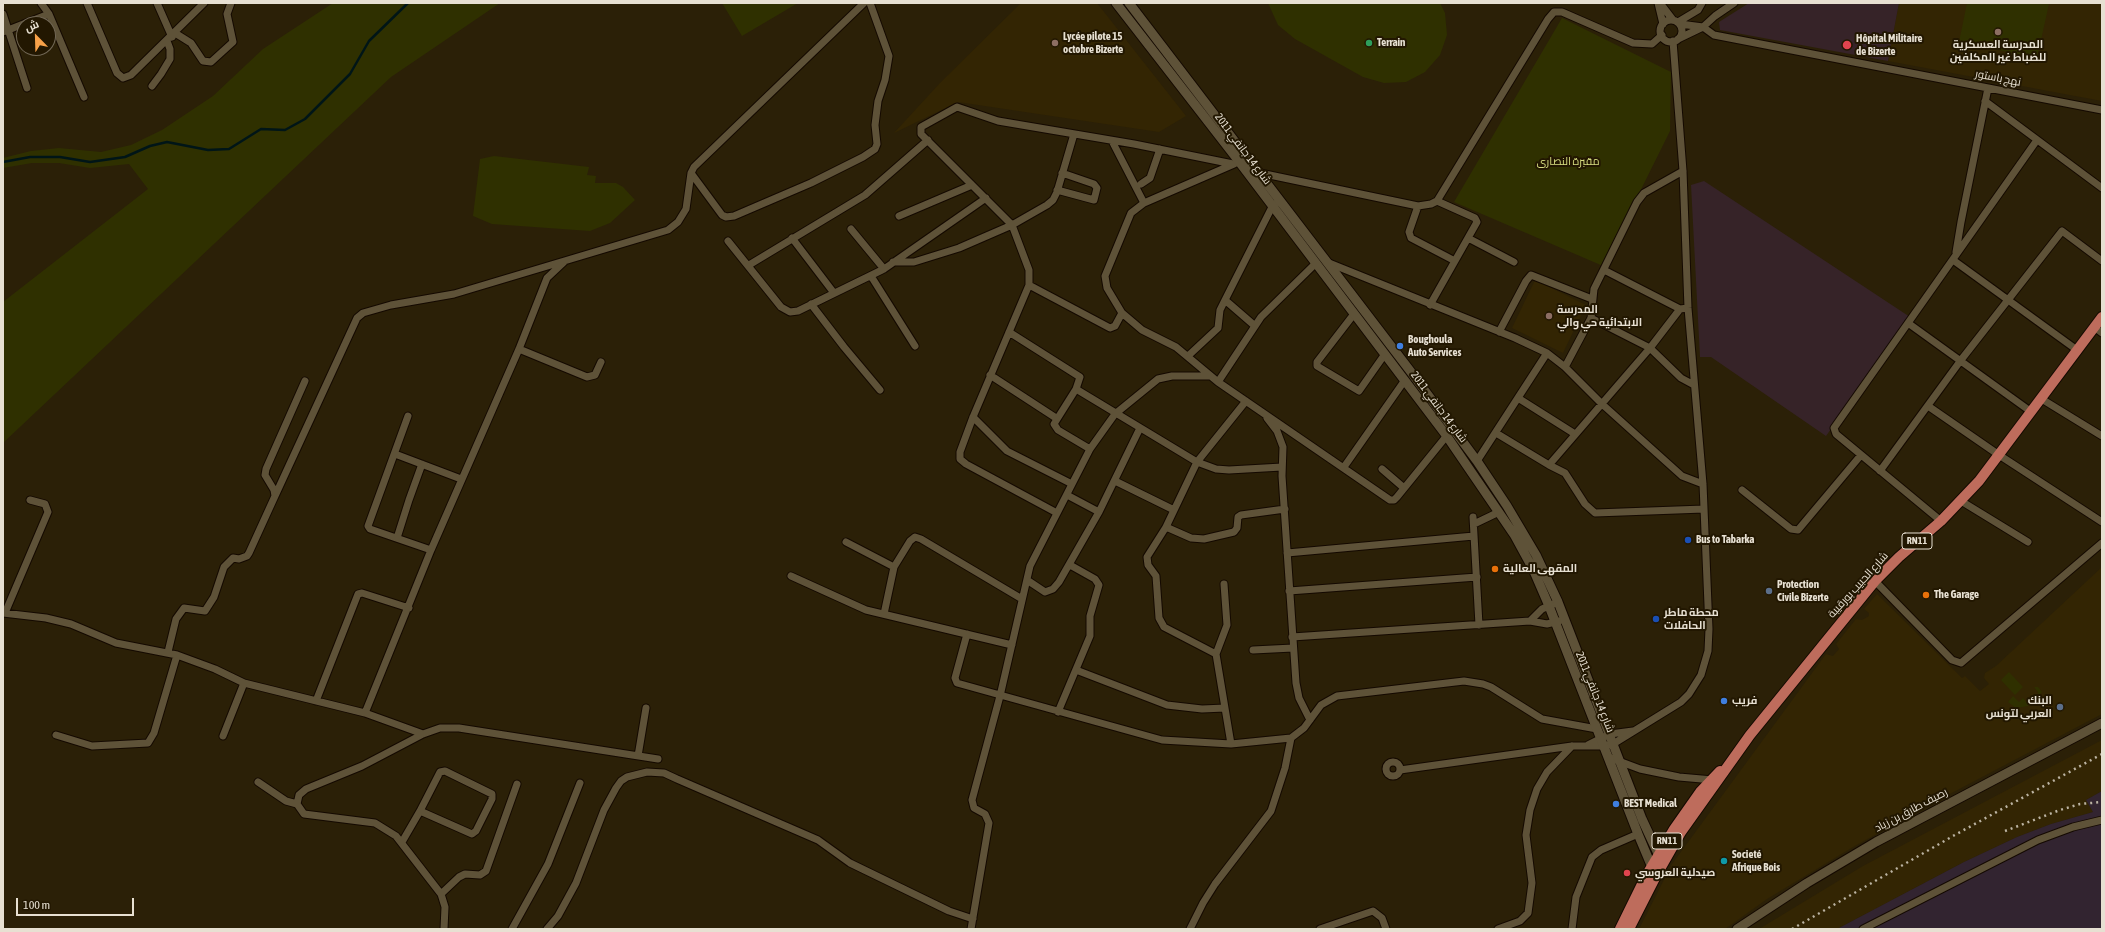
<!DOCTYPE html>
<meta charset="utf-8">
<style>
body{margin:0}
#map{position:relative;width:2105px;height:932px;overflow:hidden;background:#2b2007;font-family:"Asap Condensed",Cairo,sans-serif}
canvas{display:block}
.frame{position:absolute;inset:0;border:4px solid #e7e0d2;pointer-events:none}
.north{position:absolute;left:16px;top:16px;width:40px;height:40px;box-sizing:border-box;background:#221701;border:1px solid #716755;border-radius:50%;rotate:337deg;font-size:11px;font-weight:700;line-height:16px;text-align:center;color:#e7e0d2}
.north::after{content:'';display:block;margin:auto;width:14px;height:18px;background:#f7a149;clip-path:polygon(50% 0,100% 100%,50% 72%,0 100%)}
.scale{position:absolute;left:16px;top:898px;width:118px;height:18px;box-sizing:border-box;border:2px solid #e7e0d2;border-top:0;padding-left:5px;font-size:12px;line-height:14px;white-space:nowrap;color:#e7e0d2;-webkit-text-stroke:3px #221701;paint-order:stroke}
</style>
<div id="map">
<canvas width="2105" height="932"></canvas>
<div class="frame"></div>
<div class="north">ش</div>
<div class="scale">100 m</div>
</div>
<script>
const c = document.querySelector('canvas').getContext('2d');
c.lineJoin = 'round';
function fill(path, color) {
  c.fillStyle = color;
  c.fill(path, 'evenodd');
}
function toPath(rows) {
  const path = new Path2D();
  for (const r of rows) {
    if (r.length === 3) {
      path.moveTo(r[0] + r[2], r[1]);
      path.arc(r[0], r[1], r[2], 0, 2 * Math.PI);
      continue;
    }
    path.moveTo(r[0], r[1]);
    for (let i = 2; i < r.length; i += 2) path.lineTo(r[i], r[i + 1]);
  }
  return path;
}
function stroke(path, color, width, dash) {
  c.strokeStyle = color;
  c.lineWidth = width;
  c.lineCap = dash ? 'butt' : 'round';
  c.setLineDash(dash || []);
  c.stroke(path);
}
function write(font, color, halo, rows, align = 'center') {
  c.font = font + ' "Asap Condensed",Cairo,sans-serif';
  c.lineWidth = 4;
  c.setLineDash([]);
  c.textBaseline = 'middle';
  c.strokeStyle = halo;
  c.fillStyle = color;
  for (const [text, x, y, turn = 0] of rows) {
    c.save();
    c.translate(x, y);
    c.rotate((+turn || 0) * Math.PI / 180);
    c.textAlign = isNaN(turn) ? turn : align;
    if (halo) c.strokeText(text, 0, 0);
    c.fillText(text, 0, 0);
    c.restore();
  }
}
const built = toPath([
 [1021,3,1097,3,1186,116,1159,132,958,102,894,133,940,83],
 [1899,3,2102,3,2102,101,1888,61],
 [1535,280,1586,305,1563,353,1512,328],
 [2102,567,2102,714,1906,817,1900,814,1894,818,1896,823,1853,847,1767,899,1725,929,1639,929,1672,864,1826,654,1833,656,1839,649,1836,644,1856,619,1862,620,1869,616,1869,613,1864,609,1877,594,1962,678,1965,676,1980,691,1989,684,1984,678,1985,673,1996,666],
 [2102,740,2102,791,2086,800,2093,812,2051,824,2017,837,1964,862,1837,929,1759,929,1863,866]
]);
const industrial = toPath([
 [2102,791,2102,929,1837,929,1964,862,2017,837,2051,824,2093,812,2086,800]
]);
const medical = toPath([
 [1749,3,1899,3,1888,61,1720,30,1719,22],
 [1704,181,1910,317,1826,436,1711,357,1700,357,1691,185]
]);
const green = toPath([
 [333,3,500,3,391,77,3,443,3,302,148,189,129,164,90,168,59,163,32,163,3,168,3,158,31,151,59,148,101,152,131,145,162,130,213,96,263,49],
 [722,3,798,3,742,36],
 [1268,3,1440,3,1445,13,1447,35,1440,55,1425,72,1406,82,1384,83,1363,77,1295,39,1278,25],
 [1967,3,2049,4,2037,58,1959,42],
 [1562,18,1671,72,1670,131,1603,266,1454,202],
 [494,156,589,167,587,175,596,176,595,183,616,183,623,187,635,200,610,223,590,231,492,224,473,216,480,159],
 [2009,672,2023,687,2015,695,2001,680],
 [2034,687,2038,687,2042,692,2028,706,2016,708,2008,702,2013,696,2019,702,2023,698,2027,703,2038,694,2038,692]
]);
const stream = toPath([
 [3,162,30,157,60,157,90,162,125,157,150,146,167,142,208,150,229,149,261,129,285,130,305,119,350,74,369,41,408,3]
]);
const street = toPath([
 [41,3,49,14,84,97],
 [87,3,117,73,123,78,131,75,204,3],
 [157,3,172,37],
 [864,3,694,167,691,173,722,215,726,217,734,216,811,183,863,157,875,149,877,144,875,125,878,101,885,80,889,56,870,3],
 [1658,3,1663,24],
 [1660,3,1673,20],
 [3,14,27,88],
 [1671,31,11],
 [1678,22,1698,10,1702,3],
 [1680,24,1703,27,1714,35,2102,110],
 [3,32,49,14],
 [175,33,191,43,203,61,211,62,233,42,227,14,231,3],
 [1678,39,1703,27,1715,16,1734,3],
 [152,86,161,74,170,59,170,49,167,41],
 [1985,101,2102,188],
 [1112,141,1144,203],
 [1234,164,1144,203,1131,213,1105,276,1107,288,1122,313,1142,330,1176,347,1218,382,1390,500,1394,500,1397,497,1449,433],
 [1260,173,1418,206,1431,204,1437,201,1548,19,1554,12,1562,12,1633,43,1652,44,1662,35],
 [1141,184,1150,178,1160,149],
 [1057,190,1094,200,1097,188,1094,184,1062,173],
 [1418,206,1409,232,1411,238,1455,261],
 [899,216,972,185],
 [851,229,884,269],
 [792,238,834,293],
 [1468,238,1514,262],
 [728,241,781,307,790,312,798,311,884,269,986,198],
 [1956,252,1961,222,1988,88],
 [1953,260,2077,350],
 [893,262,914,262,959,248,1012,225,1047,205,1053,200,1057,192,1074,134],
 [1329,263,1515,338,1547,353,1565,367,1602,404,1682,476,1703,484],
 [749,265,865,195,928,140],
 [1604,270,1680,309],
 [871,276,915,346],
 [1029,285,1110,328,1115,326,1122,313],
 [1225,300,1255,326],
 [811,304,844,347,880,390],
 [1430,305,1477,222,1475,218,1437,201],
 [1354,314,1317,362,1317,366,1359,391,1385,354],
 [1591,318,1650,348,1681,378,1694,385],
 [1908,323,2030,411],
 [2094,327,2102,333],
 [1009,332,1080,377,1076,389,1054,424,1058,430,1090,449],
 [1499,332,1526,281,1531,275,1592,299],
 [519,349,587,377,595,375,601,362],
 [1188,356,1218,328,1220,310,1225,300,1272,207,1280,200],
 [1565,367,1591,318,1594,289,1637,202,1644,193,1683,171],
 [990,375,1056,418],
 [1218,382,1261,317,1315,264],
 [1076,389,1197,462,1216,469,1229,470,1282,467],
 [1518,398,1575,434],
 [2040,398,2102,436],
 [1928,406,1999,455,2102,522],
 [408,416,368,526,370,529,431,550],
 [973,417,1007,451,1072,484],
 [1267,418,1277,431,1283,447,1282,476,1296,683,1299,698,1310,720],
 [1496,433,1549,465,1650,348,1680,309,1688,308],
 [395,454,461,479],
 [1477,461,1547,353],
 [1549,465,1565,473,1585,504,1595,513,1704,509],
 [1344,467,1405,380],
 [1382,469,1404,488],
 [1880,471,1961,360,2062,231,2102,261],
 [1115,481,1174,510],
 [1742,490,1791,529,1798,530,1861,455],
 [1067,495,1099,512],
 [275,496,357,318,363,313,391,305,454,294,668,230,678,222,686,209,691,173],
 [1961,501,2028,542],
 [1057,513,966,464,960,459,960,452,973,417,1029,285,1029,270,1012,225,921,134,921,127,957,107,998,121,1134,144,1233,164],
 [1473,517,1479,625],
 [1941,521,1836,434,1834,428,2037,140],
 [1474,524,1499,512],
 [1166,527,1191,538,1204,539,1234,532,1237,528,1238,517,1241,515,1285,509],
 [397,538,409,500,422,464],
 [846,542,894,567],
 [1287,553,1474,536],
 [791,576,866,610,1012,645],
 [1027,580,1045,592,1053,589,1059,582,1099,512,1140,428],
 [1875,581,1952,660,1961,663,2102,543],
 [1224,584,1227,625,1216,654,1231,744],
 [1289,591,1477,577],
 [3,613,46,618,71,624,116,643,177,655,215,669,244,683,365,713,423,734],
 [5,613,48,512,45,504,30,500],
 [884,614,894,567,910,541,915,537,921,539,1022,599],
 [1530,621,1542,609,1558,602],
 [967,634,955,678,957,683,1162,740,1231,744,1291,738,1304,728,1321,705,1337,696,1464,681,1483,684,1491,687,1542,719,1597,729],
 [1292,637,1530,621,1547,624,1559,621],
 [1253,650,1293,648],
 [168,652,176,619,184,608,205,611,214,597,224,567,233,558,239,559,247,556,249,553,275,496,274,490,265,475,266,469,305,381],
 [1216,654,1164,627,1159,618,1156,576,1148,565,1147,557,1166,527,1197,462,1246,401],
 [1076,670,1167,705,1202,709,1225,708],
 [316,701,358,594,362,593,409,608],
 [1058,712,1090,636,1090,616,1099,585,1095,579,1070,565],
 [365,713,431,550,519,349,547,278,564,262],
 [56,735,92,746,148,743,154,733,177,655],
 [223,736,244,683],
 [1588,745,1610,734,1633,731],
 [638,756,646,708],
 [1608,757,1640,769,1679,777,1713,780],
 [1393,769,7],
 [1400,770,1572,746,1604,746,1613,744,1681,702,1689,694,1701,675,1708,651,1709,629,1703,484,1688,308,1683,171,1673,41],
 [258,782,286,801,297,804],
 [402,842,420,811,440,772,445,771,492,794,492,799,476,831,472,834,420,811],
 [441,894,459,877,465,874,480,875,486,871,517,784],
 [444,929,445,907,441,894,396,836,375,823,304,814,297,804,299,795,306,789,362,766,423,734,440,728,459,728,658,759],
 [512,929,548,864,580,783],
 [547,929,558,916,576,883,604,810,616,788,621,781,627,777,647,772,664,773,677,779,818,840,850,863,949,911,973,919],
 [971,929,989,823,985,814,974,808,972,800,1000,696,1030,566,1090,449,1115,414,1158,379,1172,376,1210,376],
 [1190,929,1203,903,1215,884,1271,811,1285,768,1291,738],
 [1320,929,1373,911,1382,918,1386,929],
 [1498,929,1520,921,1528,913,1532,883,1526,835,1530,810,1537,789,1547,772,1572,746],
 [1572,929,1576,897,1592,857,1601,850,1638,834],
 [1863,929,2038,840,2073,827,2102,820]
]);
const secondary = toPath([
 [1116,3,1234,155,1446,435,1515,536,1533,569,1549,606,1638,834,1654,872],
 [1129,3,1411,372,1477,461,1507,506,1536,555,1558,602,1642,819,1661,860],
 [1737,929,1807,883,1876,842,2102,723]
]);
const primary = toPath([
 [1620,929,1646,876,1674,829,1700,792,1720,771],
 [1629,929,1656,876,1681,832,1750,735,1875,581,1899,557,1941,521,1979,481,2102,317]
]);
const rail = toPath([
 [2005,831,2060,810,2080,804,2102,802],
 [1792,929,1953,836,2102,754]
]);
const markers = [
 [1998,32,4,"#8d6e63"],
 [1055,43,4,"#8d6e63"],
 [1369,43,4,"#2e9e5b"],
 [1847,45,5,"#e0444e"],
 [1549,316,4,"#8d6e63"],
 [1400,346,4,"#3f7fe0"],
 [1688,540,4,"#1a4fb4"],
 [1495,569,4,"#e8710a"],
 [1769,591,4,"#5c6f8a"],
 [1926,595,4,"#e8710a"],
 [1656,619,4,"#1a4fb4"],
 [1724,701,4,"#3f7fe0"],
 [2060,707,4,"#5c6f8a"],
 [1616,804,4,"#3f7fe0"],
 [1724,861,4,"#0f9aa8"],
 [1627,873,4,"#e0444e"]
];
const shields = [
 [1917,541,30],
 [1667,841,30]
];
const shieldNames = [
 ["RN11",1917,541],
 ["RN11",1667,841]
];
const poiNames = [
 ["Lycée pilote 15",1063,37],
 ["octobre Bizerte",1063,50],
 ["Hôpital Militaire",1856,39],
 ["de Bizerte",1856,52],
 ["Terrain",1377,43],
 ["المدرسة العسكرية",1998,45,"center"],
 ["للضباط غير المكلفين",1998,58,"center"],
 ["المدرسة",1557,310],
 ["الابتدائية حي والي",1557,323],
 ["Boughoula",1408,340],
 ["Auto Services",1408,353],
 ["Bus to Tabarka",1696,540],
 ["المقهى العالية",1503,569],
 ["Protection",1777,585],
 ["Civile Bizerte",1777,598],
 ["The Garage",1934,595],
 ["محطة ماطر",1664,613],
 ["الحافلات",1664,626],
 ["فريب",1732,701],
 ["البنك",2052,701,"right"],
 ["العربي لتونس",2052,714,"right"],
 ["BEST Medical",1624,804],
 ["Societé",1732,855],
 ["Afrique Bois",1732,868],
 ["صيدلية العروسي",1635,873]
];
const streetNames = [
 ["نهج باستور",1998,78,11],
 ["شارع 14 جانفي 2011",1243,149,53],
 ["شارع 14 جانفي 2011",1439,407,53],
 ["شارع الحبيب بورقيبة",1858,585,-48],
 ["شارع 14 جانفي 2011",1595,692,68],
 ["رصيف طارق بن زياد",1911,810,-28]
];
const parkNames = [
 ["مقبرة النصارى",1568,162]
];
fill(built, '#332503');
fill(industrial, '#322430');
fill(medical, '#362328');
fill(green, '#2f3000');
stroke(stream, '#001517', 2.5);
stroke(street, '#140900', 9);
stroke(secondary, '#140900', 11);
stroke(primary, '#140900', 12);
stroke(street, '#5e5238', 7);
stroke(secondary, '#5e5238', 9);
stroke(primary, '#be6c5c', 10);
stroke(rail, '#bcb4a3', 2.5, [2, 4]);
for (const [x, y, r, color] of markers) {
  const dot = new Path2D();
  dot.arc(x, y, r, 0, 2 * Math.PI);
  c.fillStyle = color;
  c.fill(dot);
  stroke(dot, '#221701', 1.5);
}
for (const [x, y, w] of shields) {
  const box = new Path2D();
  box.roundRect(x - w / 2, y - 8, w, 16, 3);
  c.fillStyle = '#221701';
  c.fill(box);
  stroke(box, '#e7e0d2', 1);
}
write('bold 10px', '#e7e0d2', null, shieldNames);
write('bold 11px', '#e7e0d2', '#221701', poiNames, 'left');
write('11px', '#e7e0d2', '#221701', streetNames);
write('11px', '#d7dd81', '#221701', parkNames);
</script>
